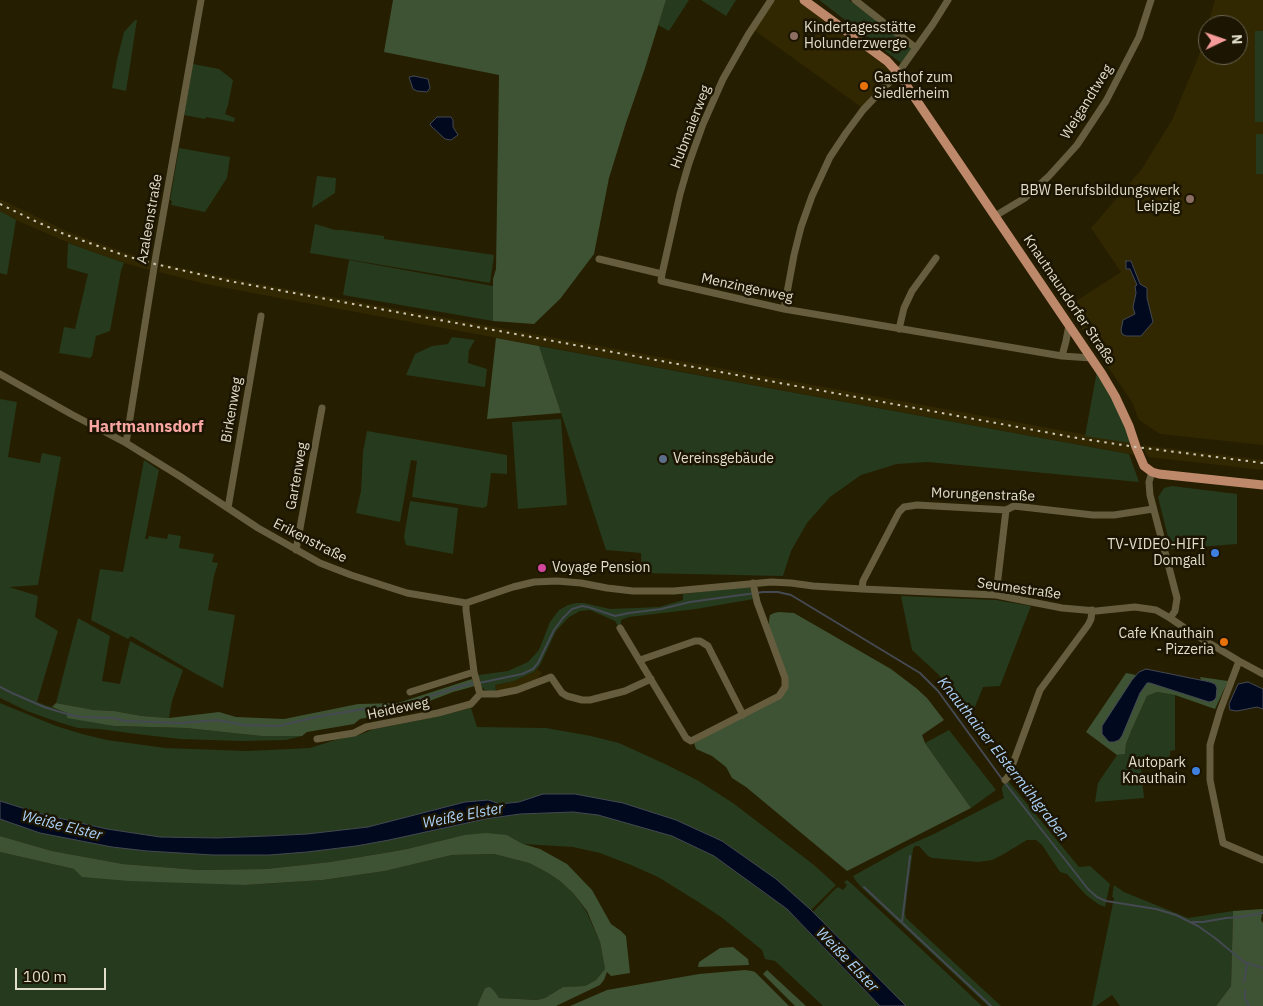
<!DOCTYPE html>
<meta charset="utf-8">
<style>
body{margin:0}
#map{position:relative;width:1263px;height:1006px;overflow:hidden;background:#261e00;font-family:"IBM Plex Sans",sans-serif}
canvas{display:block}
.north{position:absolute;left:1198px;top:15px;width:50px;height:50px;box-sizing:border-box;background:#1b1501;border:1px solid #6b6552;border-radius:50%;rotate:87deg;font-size:14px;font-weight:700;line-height:20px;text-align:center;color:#e2decc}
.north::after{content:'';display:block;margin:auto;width:18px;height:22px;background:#f59b99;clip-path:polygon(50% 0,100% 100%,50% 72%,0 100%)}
.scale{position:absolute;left:15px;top:968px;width:91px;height:22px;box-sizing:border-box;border:2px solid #e2decc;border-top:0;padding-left:6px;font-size:15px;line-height:18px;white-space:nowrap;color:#e2decc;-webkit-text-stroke:4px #1b1501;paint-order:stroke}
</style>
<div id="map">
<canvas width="1263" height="1006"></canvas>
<div class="north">N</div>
<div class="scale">100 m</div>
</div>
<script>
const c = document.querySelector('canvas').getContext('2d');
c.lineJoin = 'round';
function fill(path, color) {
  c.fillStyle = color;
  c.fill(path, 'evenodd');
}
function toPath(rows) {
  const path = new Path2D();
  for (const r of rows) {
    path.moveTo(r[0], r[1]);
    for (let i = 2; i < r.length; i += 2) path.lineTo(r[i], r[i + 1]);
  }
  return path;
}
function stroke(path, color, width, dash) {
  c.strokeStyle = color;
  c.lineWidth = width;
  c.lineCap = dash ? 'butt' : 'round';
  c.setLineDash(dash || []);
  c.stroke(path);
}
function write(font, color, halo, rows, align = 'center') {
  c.font = font + ' "IBM Plex Sans",sans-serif';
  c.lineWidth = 5;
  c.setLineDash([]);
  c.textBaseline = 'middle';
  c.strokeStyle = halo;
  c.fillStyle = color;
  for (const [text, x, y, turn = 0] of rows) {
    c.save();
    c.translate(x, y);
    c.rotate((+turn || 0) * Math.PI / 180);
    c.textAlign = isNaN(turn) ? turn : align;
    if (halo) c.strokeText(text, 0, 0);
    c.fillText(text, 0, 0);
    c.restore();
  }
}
const built = toPath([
 [775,0,797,0,883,64,892,73,861,107,754,30],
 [1215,0,1263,0,1263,445,1160,434,1139,420,1132,402,1067,307,1121,272,1091,228,1141,170,1172,120,1199,55],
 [1208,25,1238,25,1238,55,1208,55],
 [0,199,66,231,126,253,152,261,150,270,124,263,90,251,62,240,16,220,0,211],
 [161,263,185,269,265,285,1131,443,1135,455,263,295,201,283,159,272],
 [1142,445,1263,460,1263,470,1148,457],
 [537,669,542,673,538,678,516,687,496,691,495,685,514,681,534,672]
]);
const green = toPath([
 [666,0,689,0,669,31,658,25],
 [701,0,736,0,726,16],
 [819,0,849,0,911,46,912,49,901,63],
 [135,20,137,20,126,91,112,88,117,60,124,32],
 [1255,31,1263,31,1263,122,1255,122],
 [193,64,219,69,233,80,228,105,225,114,235,118,234,122,206,117,205,119,184,115],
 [1256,134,1263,134,1263,174,1256,174],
 [179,148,230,157,227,178,205,212,171,205,172,201,170,200],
 [317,176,336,178,335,193,312,208],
 [0,211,16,220,7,275,0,273],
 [315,224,335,230,342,230,384,236,384,239,494,255,490,283,310,253],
 [68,243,124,263,121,271,110,331,96,336,92,356,90,358,59,353,64,327,75,329,88,274,67,268],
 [349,260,493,286,493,321,343,295],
 [452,337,475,340,469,350,468,363,487,369,485,387,406,375,415,354,432,346,448,344],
 [539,346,1129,454,1139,482,928,462,897,464,861,475,830,497,807,523,791,551,783,576,642,573,641,553,606,550],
 [1097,371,1119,409,1131,443,1085,436],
 [0,399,17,402,8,457,40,463,42,453,61,457,38,585,9,587,38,596,35,617,58,631,37,702,67,713,114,726,186,728,261,736,302,736,286,740,242,741,180,739,137,734,99,729,78,728,58,722,27,711,0,698],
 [561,419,567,505,518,509,512,422],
 [367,431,507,455,507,474,491,473,487,506,483,508,412,497,417,461,411,460,400,522,356,513,361,491,363,452],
 [144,460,159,470,145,539,148,539,149,536,167,539,168,534,181,536,179,548,214,554,212,562,218,563,214,576,208,610,235,615,223,688,196,674,131,636,128,639,91,620,100,569,123,572],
 [1172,486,1237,494,1237,544,1171,549,1158,497,1164,488],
 [410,501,458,508,453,554,406,545,404,537],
 [748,586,753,591,754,599,696,609,629,617,621,620,621,623,618,626,615,621,590,610,580,611,569,617,556,631,540,665,534,672,514,681,495,685,496,691,490,691,485,690,480,686,478,678,479,675,508,671,528,662,539,650,550,622,559,610,568,605,576,603,584,603,610,609,659,607,683,600,683,594],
 [901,596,996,600,1031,606,1000,686,983,687,968,724,939,675,912,650],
 [78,618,110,636,102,681,120,684,130,641,183,670,172,701,169,718,142,716,114,711,94,710,56,703],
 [1157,692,1175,695,1175,750,1170,751,1170,761,1140,758,1144,798,1095,802,1098,783,1117,755,1125,754,1126,744,1132,729,1147,696],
 [0,703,56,726,82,734,107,740,165,748,247,751,310,748,335,740,359,735,374,729,440,716,471,708,477,727,546,728,591,736,619,743,665,764,697,780,733,803,814,865,836,885,811,910,776,879,722,841,543,794,519,802,499,804,487,800,368,827,307,834,217,838,160,837,107,829,45,815,0,801],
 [949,730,996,790,971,808,925,743],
 [1006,781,1008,781,1079,867,1090,866,1110,884,1105,907,1098,904,1086,895,1067,874,1060,872,1042,845,1036,840,1027,840,1002,855,992,860,978,862,932,858,928,856,919,846,915,846,913,849,907,894,905,914,906,918,1001,1006,988,1006,862,888,856,881,853,876,909,845,934,834,1004,798,1002,790,1002,787],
 [573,812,598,815,672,836,714,856,787,909,880,1006,823,1006,775,961,765,959,762,950,721,917,700,903,658,877,631,865,600,853,573,847,523,844,507,835,464,835,407,849,330,862,266,869,199,870,123,864,52,851,0,836,0,819,40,833,112,847,147,851,213,855,269,855,307,852,356,846,389,840,485,819,520,814],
 [0,852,74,869,245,885,323,880,385,871,452,855,494,854,529,863,548,873,560,881,573,893,586,911,600,942,605,969,596,980,585,986,563,987,545,998,537,1000,498,998,495,992,485,988,477,1006,0,1006],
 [847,880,853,885,982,1006,906,1006,813,912,834,890,838,887,843,890,847,885,844,882],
 [1114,885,1124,892,1188,918,1233,911,1231,986,1216,1006,1120,1006,1112,995,1096,1006,1092,1006,1114,898,1112,897]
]);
const forest = toPath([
 [393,0,666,0,645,68,626,123,609,178,594,254,560,299,534,324,493,321,493,279,496,269,499,75,384,52],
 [496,338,539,346,561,413,487,419],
 [779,612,794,613,891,669,916,688,927,698,944,720,922,735,925,743,971,808,847,871,746,787,732,778,726,767,712,756,696,749,694,743,787,689,769,625,769,620,770,615,774,613],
 [1126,673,1136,675,1132,680,1140,693,1147,683,1210,682,1201,680,1200,677,1228,681,1215,709,1175,695,1157,692,1147,696,1132,729,1126,744,1125,754,1117,755,1086,732],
 [472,679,475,686,453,692,414,707,386,714,360,719,354,724,307,732,302,736,261,736,186,728,114,726,67,718,67,713,52,707,56,703,94,710,114,711,142,716,169,718,219,712,236,717,284,719,358,704,398,703],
 [486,833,507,835,523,844,540,849,567,864,592,890,611,924,621,931,626,936,630,973,611,976,607,972,604,980,600,985,556,1006,477,1006,485,988,490,987,495,992,499,998,537,1000,545,998,563,987,585,986,596,980,605,969,600,942,587,911,573,893,560,881,548,873,529,863,494,854,452,855,385,871,323,880,245,885,129,881,82,877,74,869,0,852,0,836,52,851,123,864,199,870,266,869,330,862,384,853,407,849,464,835],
 [1263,909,1261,920,1263,923,1263,1006,1216,1006,1231,986,1233,911],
 [733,947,748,959,749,965,698,967,699,962,720,948],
 [745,970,752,971,755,972,789,1006,570,1006,607,990,699,974],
 [767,970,806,1006,795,1006,763,974]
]);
const water = toPath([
 [414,76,428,79,430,88,427,92,417,91,413,89,409,77,414,76],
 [437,117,451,117,453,120,453,127,458,135,451,140,445,139,431,126,430,124,437,117],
 [1126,261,1131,261,1140,284,1147,288,1147,298,1153,322,1141,336,1126,336,1122,334,1121,330,1123,320,1135,314,1133,307,1136,293,1135,286,1137,285,1130,269,1126,269,1126,261],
 [1146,669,1210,682,1215,684,1217,688,1216,698,1213,701,1209,702,1150,683,1147,683,1140,693,1122,736,1119,740,1114,742,1109,742,1102,734,1102,726,1132,680,1139,672,1146,669],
 [1248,682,1263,689,1263,709,1257,707,1237,711,1230,710,1229,704,1238,684,1248,682],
 [543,794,575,794,623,803,676,820,722,841,776,879,811,910,906,1006,880,1006,787,909,714,856,672,836,598,815,573,812,520,814,485,819,389,840,356,846,307,852,269,855,213,855,147,851,112,847,40,833,0,819,0,801,45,815,107,829,160,837,217,838,267,836,307,834,368,827,465,802,488,800,500,804,519,802,543,794]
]);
const stream = toPath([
 [479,683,522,674,533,669,538,663,554,630,563,618,572,609,582,606,588,607,615,616,629,613,661,609,690,602,763,592,778,592,791,595,920,673,938,691,1002,779],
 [0,687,12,693,44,707,67,714,81,717,114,718,125,721,181,723,217,720,244,725,279,726,320,716,365,709,400,706,462,686,475,683],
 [1005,783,1088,889,1097,897,1106,901,1156,909,1176,915,1198,926,1215,938,1244,962,1263,968],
 [864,887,991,1006],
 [902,922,910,856],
 [1192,922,1203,922,1226,918,1240,917,1263,913],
 [1244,982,1247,964],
 [1245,990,1245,999,1249,1006]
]);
const minor = toPath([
 [855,0,916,48],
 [995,216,1025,198,1049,176,1077,145,1106,101,1139,37,1151,0],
 [599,259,662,274,661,281,784,309,1062,356,1091,358],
 [662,274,680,194,689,163,703,124,723,79,748,35,771,0],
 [784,309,794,255,801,227,812,196,830,157,846,133,863,110,898,73,933,24,948,0],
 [899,329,904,308,912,291,936,258],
 [1062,356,1066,341,1069,325],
 [0,374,71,414,126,443,181,477,258,528,320,563,351,575,407,593,466,603,513,587,534,582,557,581,581,583,607,588,633,591,674,591,771,582,791,583,813,586,862,589,996,595,1062,608,1096,611,1135,607,1156,610,1170,618,1189,631,1239,661,1263,674],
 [126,443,156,255,201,0],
 [1152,472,1149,482,1150,495,1177,598,1175,611,1170,618],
 [228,508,261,316],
 [296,550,322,408],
 [862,589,863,581,899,512,904,507,917,505,1006,510,1014,506,1093,515,1114,515,1153,509],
 [996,595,1006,510],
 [466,603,466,610,474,672,480,694],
 [620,628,686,738,691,741,779,696,785,687,785,678,757,602,753,583],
 [640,660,695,641,700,641,708,646,743,715],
 [1239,661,1220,711,1210,745,1210,780,1223,843,1263,860],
 [410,692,474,672],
 [317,739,354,733,366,727,438,713,471,704,480,694,497,694,517,690,551,677,562,693,567,696,582,700,590,700,625,691,651,679],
 [1005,780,1008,777,1040,690,1088,625,1091,619,1092,610]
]);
const major = toPath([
 [804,0,887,61,898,73,1102,374,1115,396,1129,426,1136,447,1144,466,1152,472,1159,474,1263,485]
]);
const rail = toPath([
 [0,204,35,221,64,234,126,256,155,264,229,281,1077,438,1136,447,1263,463]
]);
const markers = [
 [794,36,5,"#8d6e63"],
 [864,86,5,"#e8710a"],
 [1190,199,5,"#8d6e63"],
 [663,459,5,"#5c6f8a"],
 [1215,553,5,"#3f7fe0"],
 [542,568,5,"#d1479c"],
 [1224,642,5,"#e8710a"],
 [1196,771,5,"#3f7fe0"]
];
const poiNames = [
 ["Kindertagesstätte",804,28],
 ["Holunderzwerge",804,44],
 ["Gasthof zum",874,78],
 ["Siedlerheim",874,94],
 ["BBW Berufsbildungswerk",1180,191,"right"],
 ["Leipzig",1180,207,"right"],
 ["Vereinsgebäude",673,459],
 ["TV-VIDEO-HIFI",1205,545,"right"],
 ["Domgall",1205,561,"right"],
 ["Voyage Pension",552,568],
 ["Cafe Knauthain",1214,634,"right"],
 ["- Pizzeria",1214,650,"right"],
 ["Autopark",1186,763,"right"],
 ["Knauthain",1186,779,"right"]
];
const streetNames = [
 ["Weigandtweg",1087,102,-58],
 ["Hubmaierweg",691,127,-69],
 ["Azaleenstraße",150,219,-80],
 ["Menzingenweg",747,288,12],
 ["Knautnaundorfer Straße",1069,300,56],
 ["Birkenweg",232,410,-80],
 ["Gartenweg",297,476,-80],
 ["Morungenstraße",983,495,2],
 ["Erikenstraße",310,541,27],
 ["Seumestraße",1019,589,8],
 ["Heideweg",398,709,-12]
];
const waterNames = [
 ["Knauthainer Elstermühlgraben",1003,759,52],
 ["Weiße Elster",463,816,-11],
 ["Weiße Elster",62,826,14],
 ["Weiße Elster",847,960,46]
];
const quarterNames = [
 ["Hartmannsdorf",146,427]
];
fill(built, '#312700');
fill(green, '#263a1d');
fill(forest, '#3e5234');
fill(water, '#00091e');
stroke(water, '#444952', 1);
stroke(stream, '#444952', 2);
stroke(minor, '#655d3d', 7);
stroke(major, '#be886b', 9);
stroke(rail, '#cdc9b5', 2, [2.5, 5]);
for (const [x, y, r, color] of markers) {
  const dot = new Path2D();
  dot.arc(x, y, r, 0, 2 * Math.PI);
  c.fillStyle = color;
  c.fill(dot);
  stroke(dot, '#1b1501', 2);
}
write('14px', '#e2decc', '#1b1501', poiNames, 'left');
write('14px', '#e2decc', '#1b1501', streetNames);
write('italic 15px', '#aed4fc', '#1b1501', waterNames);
write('bold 16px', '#faa6a3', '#1b1501', quarterNames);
</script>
